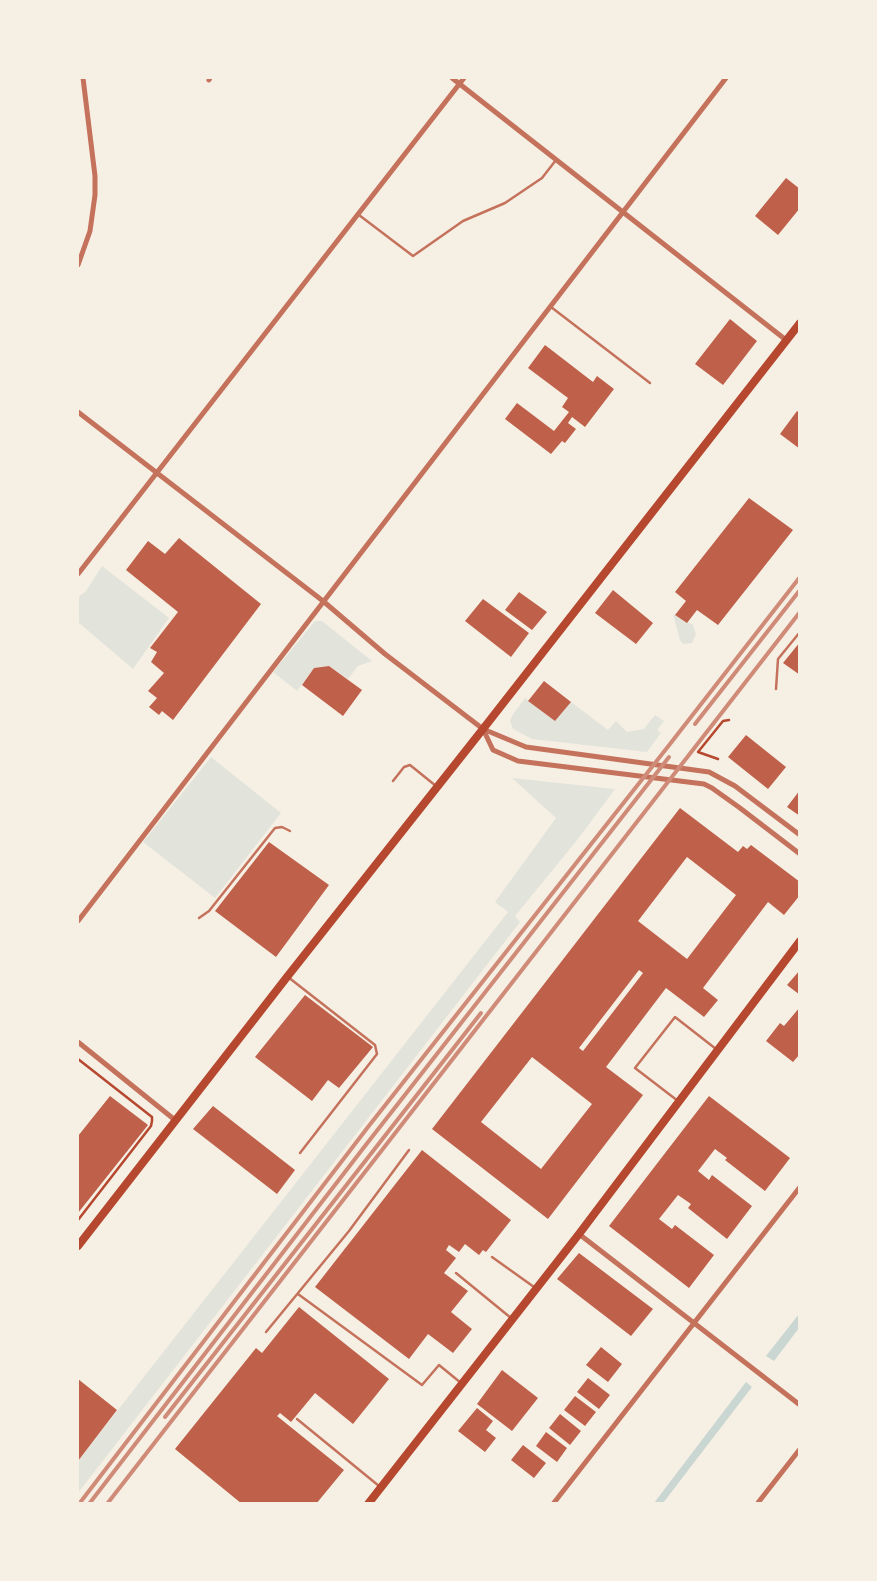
<!DOCTYPE html>
<style>
body{margin:0}
#map{position:relative;width:877px;height:1581px;overflow:hidden;background:#f6efe4;font-family:Jost,sans-serif}
canvas{display:block}
.frame{position:absolute;inset:0;border:79px solid #f6efe4;pointer-events:none}
</style>
<div id="map">
<canvas width="877" height="1581"></canvas>
<div class="frame"></div>
</div>
<script>
const c = document.querySelector('canvas').getContext('2d');
c.lineJoin = 'round';
function fill(path, color) {
  c.fillStyle = color;
  c.fill(path, 'evenodd');
}
function toPath(rows) {
  const path = new Path2D();
  for (const r of rows) {
    path.moveTo(r[0], r[1]);
    for (let i = 2; i < r.length; i += 2) path.lineTo(r[i], r[i + 1]);
  }
  return path;
}
function stroke(path, color, width, dash) {
  c.strokeStyle = color;
  c.lineWidth = width;
  c.lineCap = dash ? 'butt' : 'round';
  c.setLineDash(dash || []);
  c.stroke(path);
}
const green = toPath([
 [102,566,169,618,133,669,78,622,78,597,86,591],
 [673,614,693,625,696,634,692,643,683,644,680,640],
 [315,621,322,621,372,661,358,666,348,679,329,666,314,668,297,691,273,672],
 [525,698,555,721,571,702,608,730,616,721,627,732,644,729,655,715,664,721,657,730,661,733,647,752,532,739,513,729,510,721,512,716],
 [211,757,281,813,215,898,143,842],
 [512,778,615,789,578,839,515,916,520,922,78,1493,78,1461,508,912,495,902,556,818]
]);
const water = toPath([
 [799,1314,799,1328,774,1361,766,1356],
 [746,1382,752,1387,663,1503,654,1503]
]);
const building = toPath([
 [786,178,800,189,800,208,778,235,755,216],
 [730,319,757,341,723,385,695,364],
 [545,345,593,382,597,376,614,389,585,427,572,417,568,423,576,429,565,443,562,441,551,454,505,419,517,403,554,431,569,412,562,407,568,398,528,368],
 [797,411,800,413,800,449,780,434],
 [749,498,793,530,718,625,697,610,687,623,675,615,686,601,675,592],
 [179,538,261,604,173,720,162,711,159,715,149,707,157,698,148,691,164,673,151,662,157,652,150,648,178,612,126,570,148,541,165,554],
 [613,590,653,623,636,644,595,613],
 [519,592,547,612,532,630,505,610],
 [483,599,529,633,511,657,465,621],
 [800,642,800,675,783,663],
 [329,666,362,690,343,716,302,685,314,668],
 [544,681,571,702,555,721,528,701],
 [746,735,786,767,768,789,728,757],
 [800,790,800,816,787,807],
 [680,808,738,852,743,846,747,849,751,845,800,882,800,895,784,915,768,902,703,988,718,1000,704,1017,666,988,606,1067,643,1095,548,1219,432,1129],
 [687,857,736,895,687,959,638,921],
 [639,970,643,973,583,1051,579,1048],
 [532,1057,592,1104,541,1169,481,1122],
 [269,842,329,885,276,957,215,911],
 [800,970,800,995,787,985],
 [305,995,373,1047,339,1088,328,1080,312,1101,255,1057],
 [800,1007,800,1054,793,1062,766,1041,780,1023,784,1026],
 [110,1096,148,1125,78,1213,78,1136],
 [709,1096,790,1158,765,1191,725,1160,727,1158,715,1149,698,1171,709,1180,712,1175,752,1206,727,1239,688,1208,691,1204,678,1195,659,1219,672,1229,675,1225,714,1255,689,1288,609,1226],
 [213,1106,295,1170,277,1194,193,1129],
 [422,1150,511,1220,486,1252,483,1250,479,1255,465,1244,459,1252,449,1245,446,1250,456,1258,444,1273,468,1291,451,1312,472,1329,453,1353,428,1334,409,1359,315,1287],
 [579,1253,653,1309,631,1336,557,1279],
 [299,1307,389,1379,353,1424,315,1393,291,1422,280,1413,277,1416,344,1470,316,1504,242,1504,175,1449,256,1348,262,1353],
 [601,1347,622,1364,608,1382,586,1365],
 [502,1370,538,1398,512,1431,477,1404],
 [588,1378,610,1395,599,1409,577,1392],
 [78,1379,117,1410,78,1461],
 [575,1396,596,1412,585,1426,564,1410],
 [477,1408,493,1421,486,1430,496,1438,485,1452,458,1431],
 [560,1414,581,1431,570,1445,549,1428],
 [546,1432,567,1448,557,1462,536,1446],
 [523,1445,546,1463,534,1478,511,1460]
]);
const path = toPath([
 [718,759,698,752,723,721,729,720],
 [78,1059,152,1117,152,1121,151,1126,78,1220]
]);
const service = toPath([
 [359,215,413,256,463,221,505,203,542,178,556,160],
 [800,234,800,241],
 [551,307,650,383],
 [776,689,778,659,800,632],
 [393,781,404,767,410,765,436,786],
 [199,918,209,911,275,828,282,827,290,831],
 [288,977,375,1045,377,1054,300,1153],
 [678,1101,635,1068,675,1017,716,1049],
 [492,1257,534,1287],
 [456,1273,511,1318],
 [298,1294,422,1385,439,1365,461,1383],
 [266,1332,349,1231,409,1150],
 [297,1419,379,1486]
]);
const minor = toPath([
 [452,78,786,340],
 [209,80,210,78],
 [78,265,90,231,95,195,95,176,83,78],
 [78,412,323,601,385,654,483,729,526,747,709,772,735,786,800,835],
 [78,574,464,78],
 [483,729,493,750,518,761,704,784,712,788,740,808,800,854],
 [78,921,726,78],
 [78,1042,175,1120],
 [579,1234,800,1405],
 [553,1504,800,1187],
 [757,1504,800,1449]
]);
const secondary = toPath([
 [78,1246,287,977,483,729,800,323],
 [368,1504,579,1234,800,941]
]);
const rail = toPath([
 [695,724,800,590],
 [165,1417,481,1013],
 [79,1504,368,1127,670,744,800,577],
 [89,1504,365,1146,669,757],
 [107,1504,800,612]
]);
fill(green, '#e2e4dc');
fill(water, '#c9d6d2');
fill(building, '#bf614a');
stroke(path, '#b5482f', 2.5);
stroke(service, '#c5725c', 2.5);
stroke(minor, '#c5725c', 5);
stroke(secondary, '#b5482f', 8);
stroke(rail, '#cf8b77', 4);
</script>
